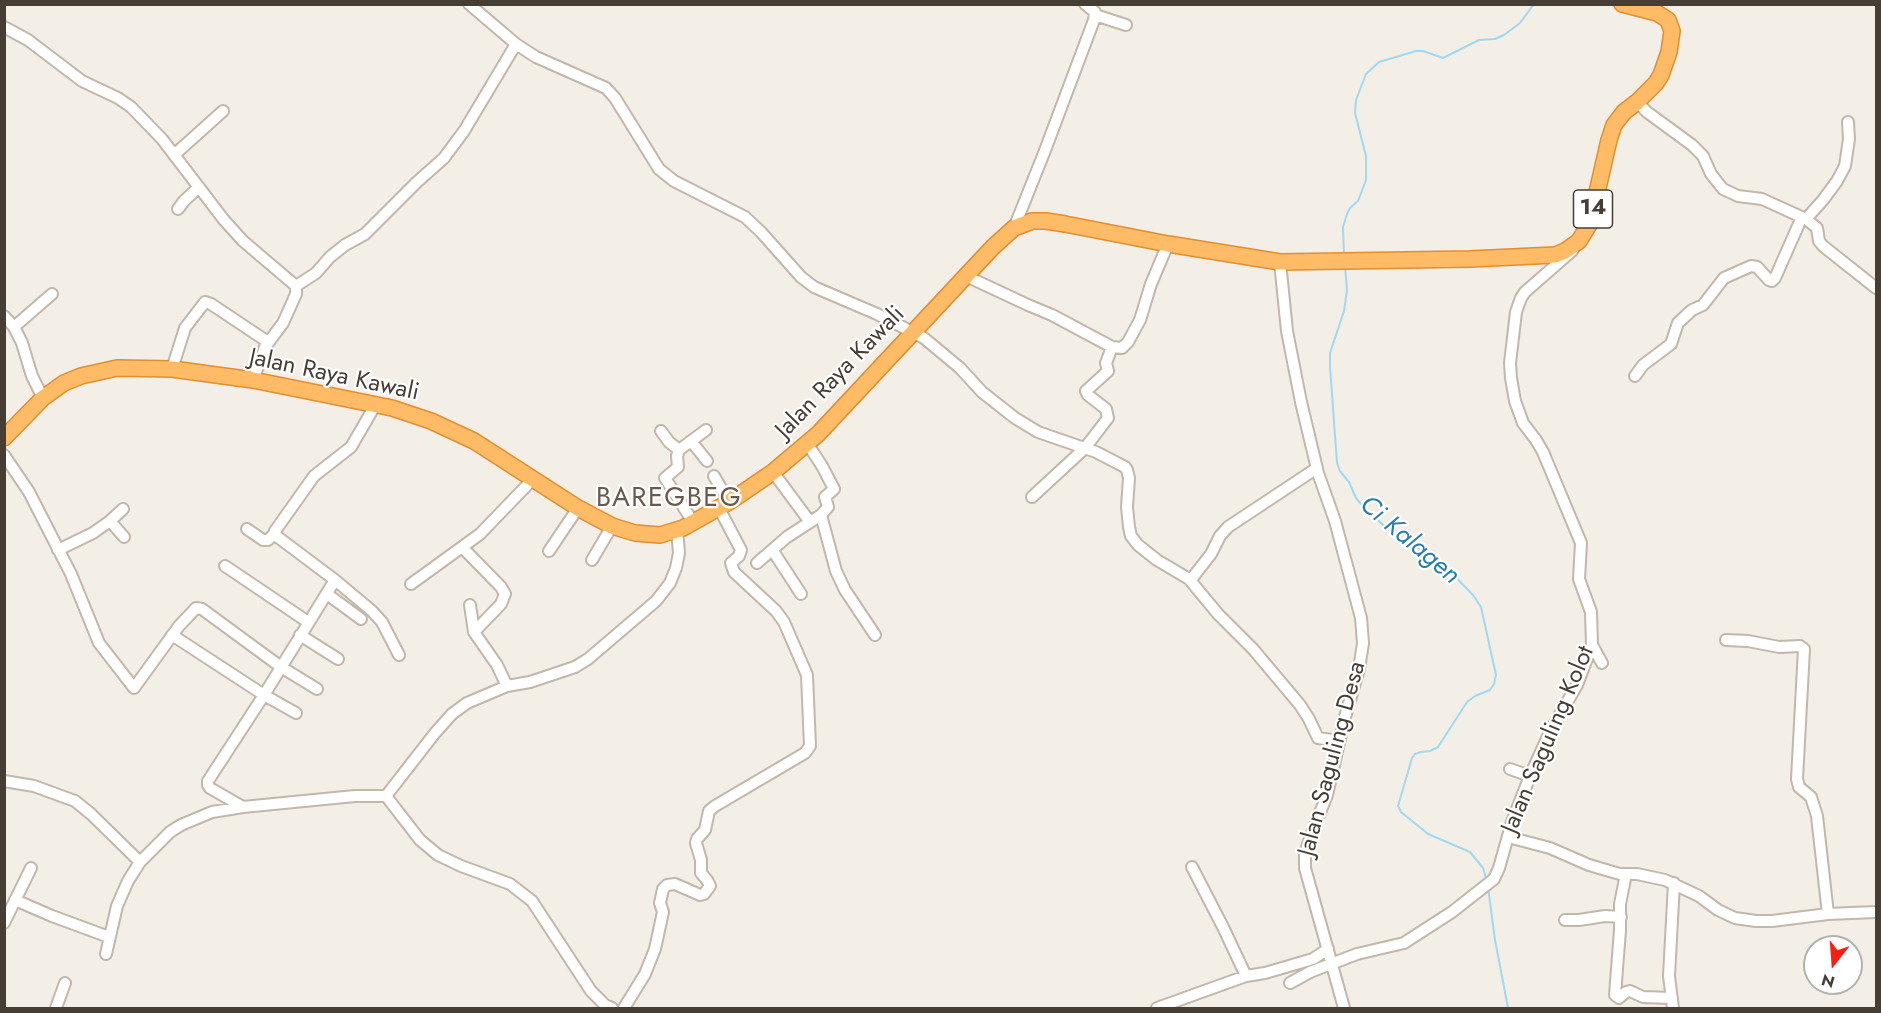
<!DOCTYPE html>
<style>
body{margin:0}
#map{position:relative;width:1881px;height:1013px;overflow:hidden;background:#f3eee6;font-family:Jost,sans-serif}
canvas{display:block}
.frame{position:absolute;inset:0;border:6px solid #463e35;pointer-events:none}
.north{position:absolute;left:1803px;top:935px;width:60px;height:60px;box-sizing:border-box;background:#fff;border:2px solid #b5b2ae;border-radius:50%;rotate:197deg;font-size:16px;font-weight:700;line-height:24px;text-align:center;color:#463e35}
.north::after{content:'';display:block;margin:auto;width:21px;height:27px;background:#ff1c11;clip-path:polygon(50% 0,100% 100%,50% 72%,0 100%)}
</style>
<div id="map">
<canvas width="1881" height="1013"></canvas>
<div class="frame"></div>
<div class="north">N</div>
</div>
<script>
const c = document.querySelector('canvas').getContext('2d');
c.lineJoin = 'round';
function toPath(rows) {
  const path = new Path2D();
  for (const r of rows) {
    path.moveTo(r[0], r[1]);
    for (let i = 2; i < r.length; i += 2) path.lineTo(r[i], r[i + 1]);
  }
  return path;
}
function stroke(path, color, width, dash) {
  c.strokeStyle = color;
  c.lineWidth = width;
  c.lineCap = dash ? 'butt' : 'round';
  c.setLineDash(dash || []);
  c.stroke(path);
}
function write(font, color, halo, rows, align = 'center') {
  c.font = font + ' Jost,sans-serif';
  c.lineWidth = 4.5;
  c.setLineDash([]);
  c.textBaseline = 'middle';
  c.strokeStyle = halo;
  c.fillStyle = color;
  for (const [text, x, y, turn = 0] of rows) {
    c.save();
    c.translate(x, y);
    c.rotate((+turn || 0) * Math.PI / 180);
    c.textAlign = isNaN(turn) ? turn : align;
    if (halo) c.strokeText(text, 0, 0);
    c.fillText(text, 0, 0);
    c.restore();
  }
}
const stream = toPath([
 [1344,256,1343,227,1347,214,1350,208,1358,201,1366,180,1366,156,1355,113,1356,100,1366,74,1379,62,1416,51,1423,51,1443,58,1479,40,1495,39,1504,35,1520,23,1534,4],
 [1345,267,1347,290,1344,311,1330,353,1330,367,1337,463,1340,471,1349,482,1356,498,1365,509,1396,536,1425,551,1441,562,1473,595,1481,607,1496,675,1494,684,1490,690,1475,696,1467,702,1438,747,1430,751,1421,752,1415,754,1412,758,1398,806,1401,812,1428,834,1470,852,1483,868,1487,882],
 [1488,887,1495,940,1508,1008]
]);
const minor = toPath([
 [469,4,516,44,536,57,606,88,615,98,659,169,674,181,745,217,761,232,801,277,814,287,877,314,924,338,960,368,982,392,1015,418,1038,432,1096,452,1125,467,1127,470,1129,478,1127,507,1129,527,1131,536,1138,545,1157,560,1189,579,1218,614,1253,649,1300,705,1309,719,1318,738,1339,741],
 [1095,15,1126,25],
 [4,27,28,40,82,81,118,98,131,107,162,139,224,220,243,241,296,286,296,294,283,323,265,347,253,380],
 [1637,102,1647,112,1692,145,1703,156,1711,174,1723,189,1738,196,1762,199,1806,219,1817,228,1819,241,1823,246,1876,288],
 [174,155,223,111],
 [178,209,184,201,199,187],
 [1806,219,1823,200,1837,181,1845,166,1849,139,1848,122],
 [1014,228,1044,153,1094,20,1095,12,1085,4],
 [1280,262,1287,331,1301,402,1318,473,1335,521,1361,618,1363,643,1359,669,1345,717,1327,795,1310,838,1305,854,1305,868,1344,1008],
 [966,276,1028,305,1052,315,1112,347,1122,348,1128,342,1140,320,1151,284,1168,244],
 [296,286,316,273,330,257,345,245,365,234,417,182,444,158,464,131,516,44],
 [4,316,14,327,22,343,32,376,43,398],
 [14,327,52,294],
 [172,369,185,328,205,302,211,304,268,342],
 [1635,376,1643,365,1671,344,1678,323,1692,310,1703,305,1724,278,1751,266,1757,267,1769,280,1772,281,1775,278,1802,217],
 [661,431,669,442,679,450],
 [691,441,707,461],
 [4,455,29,492,71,574,99,643,134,688,179,626,196,608,202,609,281,667,317,689],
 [773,472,810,522],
 [714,476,729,502],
 [1032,497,1085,448,1108,418,1106,409,1088,395,1086,391,1108,371,1106,363,1112,347],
 [821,515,836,571,845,590,875,635],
 [110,521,124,537],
 [693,522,665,478,678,467,677,456,679,450,706,430],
 [247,529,263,540,268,540,275,533],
 [462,547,501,587,505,594,501,604,474,632],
 [58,550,93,533,110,521,123,509],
 [549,551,578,508],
 [773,551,801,594],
 [592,560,612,526],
 [757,563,787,537,821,515,828,507,825,497,834,489,822,466,807,443],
 [225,566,308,622],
 [1189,579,1193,577,1211,554,1220,536,1228,527,1317,468],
 [335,580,372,611,382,622,399,655],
 [411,584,480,534,533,479],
 [327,594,361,619],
 [470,605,474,632,497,665,507,686],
 [172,635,264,695,296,713],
 [300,635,338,659],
 [1726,640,1748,641,1779,647,1800,646,1804,649,1797,779,1799,787,1811,797,1817,816,1828,914],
 [1592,645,1602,663],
 [1510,769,1530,776],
 [4,781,34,786,75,801,91,814,140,862,128,881,117,906,106,954],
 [243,807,210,788,208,785,208,781,264,695,335,580,279,538,276,536,275,531,314,476,351,447,376,404],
 [1508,837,1550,848,1589,865,1606,870,1620,874,1637,874,1665,880,1699,896,1718,910,1735,918,1756,921,1772,921,1828,914,1876,912],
 [140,862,170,832,181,825,212,812,243,807,355,796,386,796],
 [1192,867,1223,927,1246,976],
 [1626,874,1620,904,1620,930,1615,995,1619,998,1626,992,1630,991,1643,997,1672,998],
 [15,900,52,916,109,937],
 [1565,920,1579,920,1605,916,1621,917],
 [4,923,31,868],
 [1290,983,1310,972,1357,954,1404,943,1452,912,1494,879,1499,868,1512,822,1530,776,1551,730,1577,685,1588,656,1592,645,1591,612,1579,579,1581,543,1543,452,1536,440,1523,423,1515,401,1511,378,1510,363,1516,312,1521,298,1525,292,1573,250],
 [56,1008,65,983],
 [612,1008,605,1005,591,991,532,901,510,884,461,866,438,855,420,840,386,796,435,733,452,714,467,703,507,686,530,682,575,667,588,659,656,601,670,583,676,568,679,553,677,529],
 [624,1008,645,974,655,949,663,912,660,903,663,889,667,885,675,884,700,895,704,894,710,886,707,880,701,873,701,860,696,843,697,839,705,830,709,811,715,806,805,753,810,746,807,675,784,622,776,611,734,572,731,563,739,556,741,550,719,508],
 [1157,1008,1246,976,1265,973,1313,959,1328,949],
 [1673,1008,1669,976,1674,883]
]);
const highway = toPath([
 [4,438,43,398,64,383,81,376,117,368,172,369,253,380,392,408,431,421,474,441,578,508,612,526,635,533,660,535,683,528,729,502,773,472,818,434,993,247,1014,228,1032,221,1046,221,1065,224,1168,244,1280,262,1470,259,1555,255,1565,251,1579,241,1590,223,1609,140,1614,125,1624,112,1637,102,1656,83,1661,75,1669,52,1672,31,1668,20,1657,13,1622,4]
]);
const shields = [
 [1593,209,39]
];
const shieldNames = [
 ["14",1593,209]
];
const streetNames = [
 ["Jalan Raya Kawali",841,373,-46],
 ["Jalan Raya Kawali",334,376,12],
 ["Jalan Saguling Kolot",1549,740,-67],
 ["Jalan Saguling Desa",1333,759,-75]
];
const waterNames = [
 ["Ci Kalagen",1409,541,40]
];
const quarterNames = [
 ["BAREGBEG",669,499]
];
stroke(stream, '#a0d9f2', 2);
stroke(minor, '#c2b7ab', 14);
stroke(highway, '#e28e31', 18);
stroke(minor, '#fff', 10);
stroke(highway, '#ffbb65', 15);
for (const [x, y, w] of shields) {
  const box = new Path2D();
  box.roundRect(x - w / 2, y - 19, w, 38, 4.5);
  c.fillStyle = '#fff';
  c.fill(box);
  stroke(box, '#463e35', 1.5);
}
write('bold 22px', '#463e35', null, shieldNames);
write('24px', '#463e35', '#fff', streetNames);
write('italic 26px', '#287ea6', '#fff', waterNames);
c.letterSpacing = '1.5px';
write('27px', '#695a4c', '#fff', quarterNames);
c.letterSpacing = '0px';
</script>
